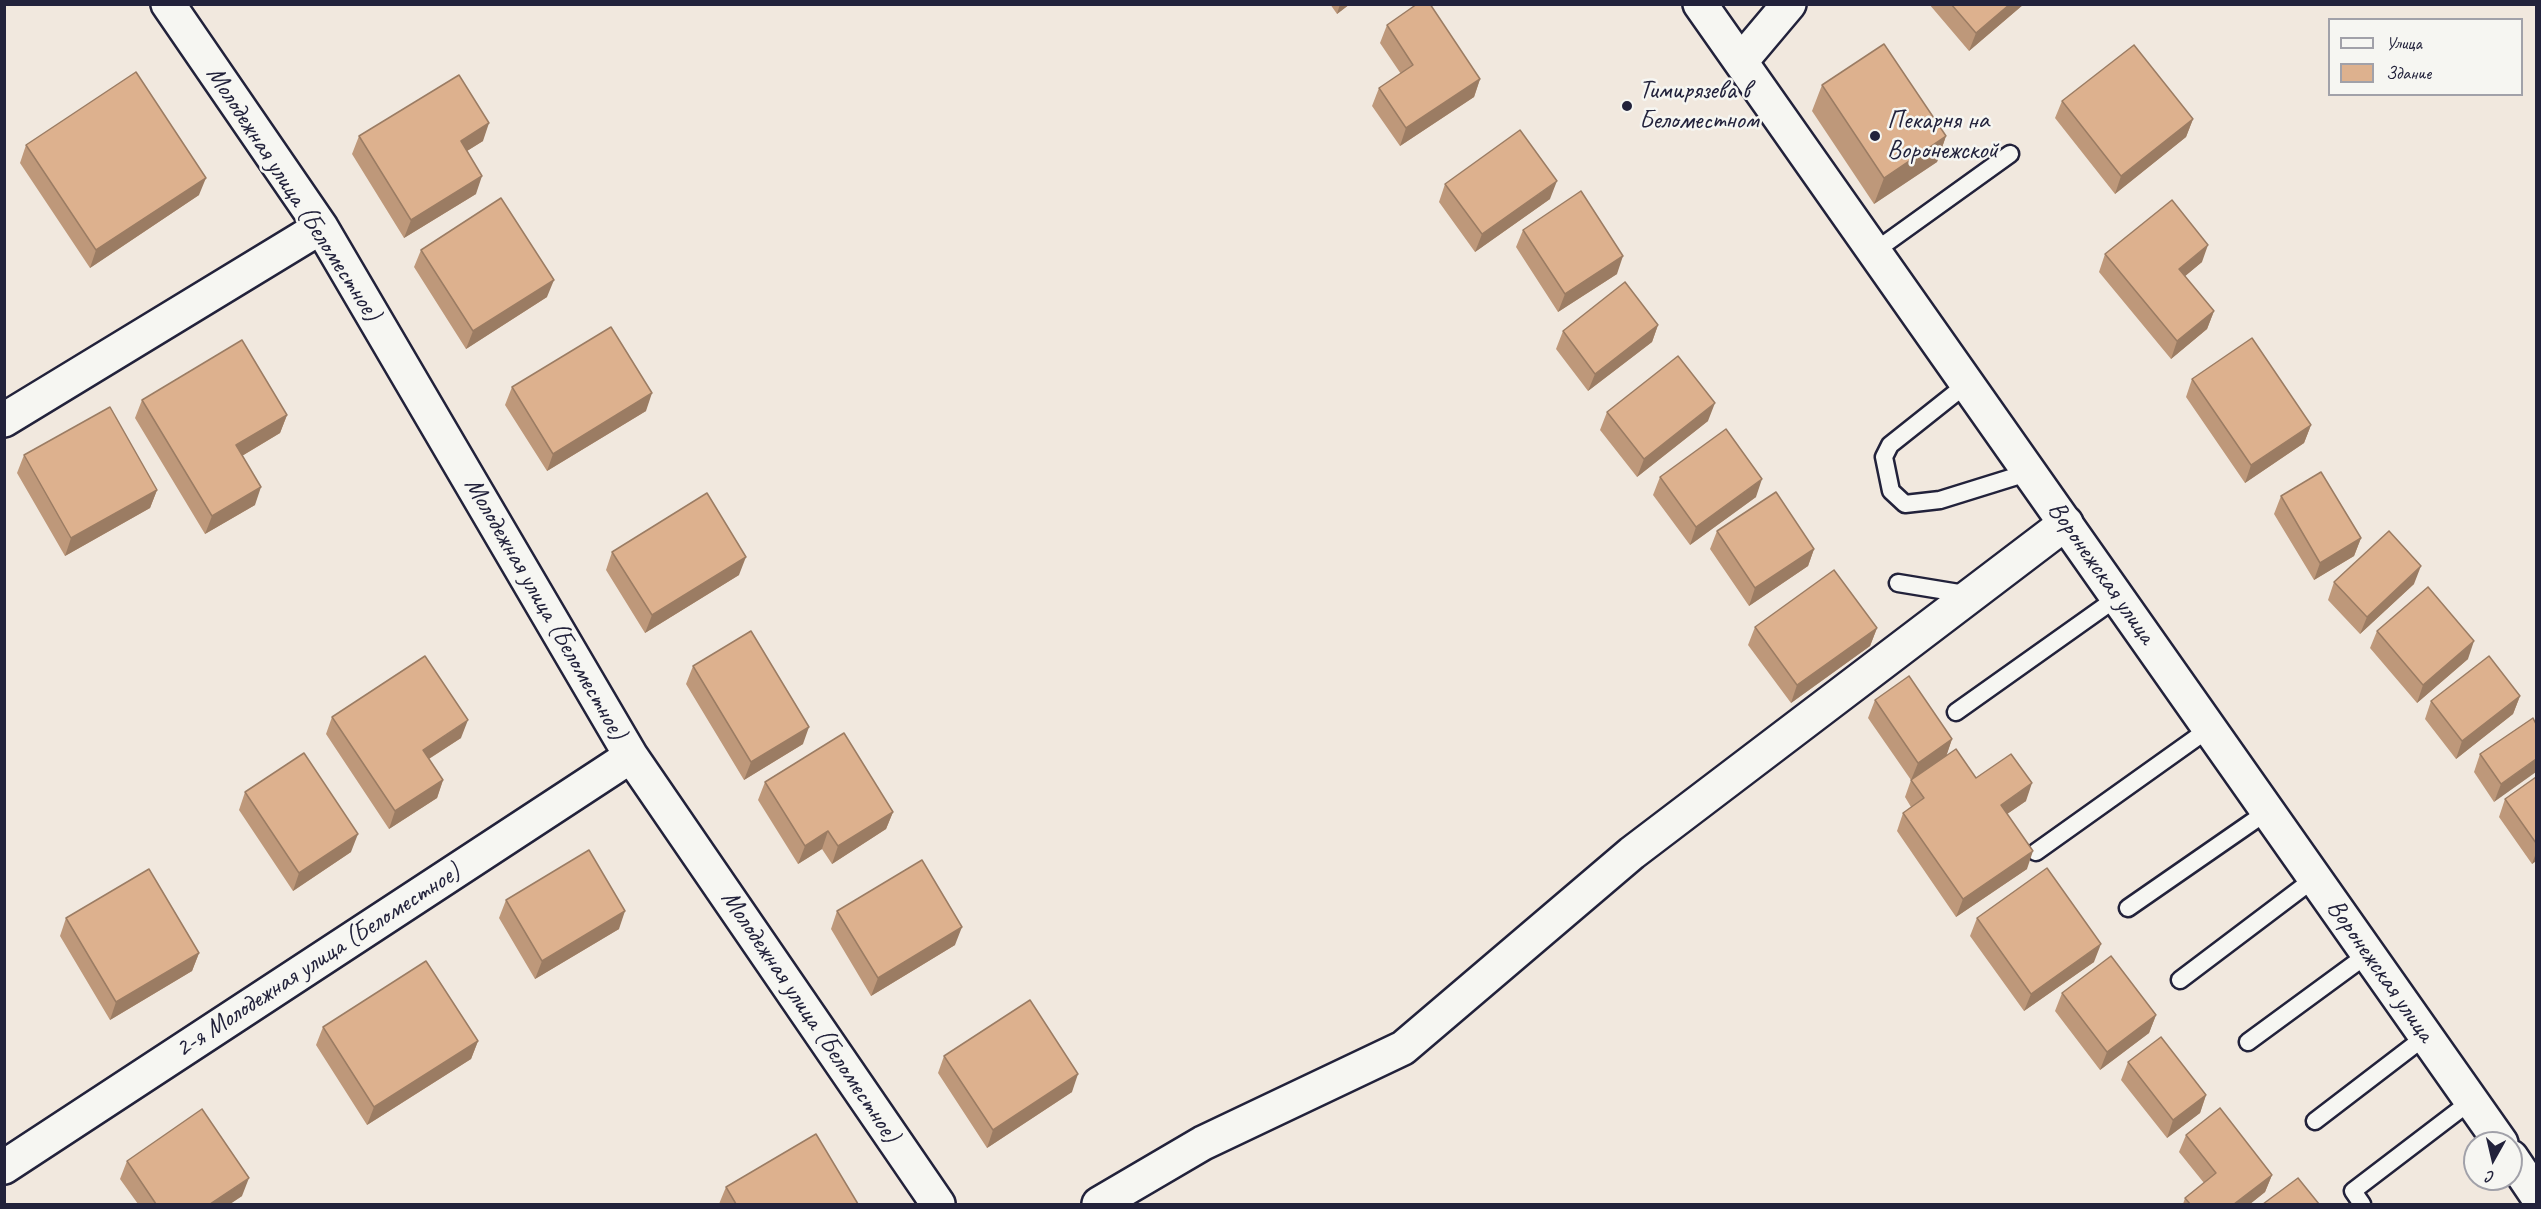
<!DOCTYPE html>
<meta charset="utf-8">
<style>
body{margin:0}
#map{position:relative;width:2541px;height:1209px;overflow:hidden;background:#f1e8de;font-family:Caveat,sans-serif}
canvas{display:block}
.frame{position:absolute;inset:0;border:6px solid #22223b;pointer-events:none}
.legend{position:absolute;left:2328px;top:18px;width:195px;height:78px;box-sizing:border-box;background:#f6f6f2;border:2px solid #a1a1a9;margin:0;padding:8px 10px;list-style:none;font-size:18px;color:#22223b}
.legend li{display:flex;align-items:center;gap:12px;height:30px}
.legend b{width:30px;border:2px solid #a1a1a9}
.north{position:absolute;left:2463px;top:1131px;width:60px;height:60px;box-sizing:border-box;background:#f6f6f2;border:2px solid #a1a1a9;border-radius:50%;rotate:188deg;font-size:16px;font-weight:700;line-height:24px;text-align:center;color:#22223b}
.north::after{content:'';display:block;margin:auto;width:21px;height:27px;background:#22223b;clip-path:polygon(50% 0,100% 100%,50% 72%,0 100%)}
</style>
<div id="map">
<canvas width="2541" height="1209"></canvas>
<div class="frame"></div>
<ul class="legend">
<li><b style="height:8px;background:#f6f6f2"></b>Улица</li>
<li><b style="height:16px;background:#ddb18e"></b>Здание</li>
</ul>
<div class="north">С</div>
</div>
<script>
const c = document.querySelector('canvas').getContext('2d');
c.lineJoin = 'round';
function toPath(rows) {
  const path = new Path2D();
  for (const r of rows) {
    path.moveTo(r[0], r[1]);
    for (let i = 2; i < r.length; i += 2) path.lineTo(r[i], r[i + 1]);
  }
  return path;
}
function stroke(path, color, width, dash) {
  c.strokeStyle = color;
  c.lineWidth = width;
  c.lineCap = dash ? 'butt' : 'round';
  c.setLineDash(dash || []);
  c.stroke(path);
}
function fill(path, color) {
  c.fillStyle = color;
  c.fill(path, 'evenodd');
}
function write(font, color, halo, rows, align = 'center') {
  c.font = font + ' Caveat,sans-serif';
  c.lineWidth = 5;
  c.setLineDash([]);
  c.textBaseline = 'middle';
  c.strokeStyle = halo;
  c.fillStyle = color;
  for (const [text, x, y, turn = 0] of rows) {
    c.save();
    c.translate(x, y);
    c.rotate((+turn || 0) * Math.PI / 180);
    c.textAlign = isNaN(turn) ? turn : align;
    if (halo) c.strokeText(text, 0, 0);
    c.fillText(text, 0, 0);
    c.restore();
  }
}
const service = toPath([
 [1875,251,2010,154],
 [1968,383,1890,445,1884,457,1891,491,1905,504,1940,500,2030,472],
 [1898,583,1971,595],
 [1956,712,2118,597],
 [2036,852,2210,728],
 [2128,908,2268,811],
 [2180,980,2315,878],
 [2248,1042,2368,954],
 [2315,1121,2426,1036],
 [2362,1204,2353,1191,2471,1101]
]);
const minor = toPath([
 [168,4,321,227,631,756,938,1204],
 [1741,61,1789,4],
 [4,420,321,227],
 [4,1167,631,756],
 [1099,1204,1203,1143,1403,1048,1632,853,2066,523]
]);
const tertiary = toPath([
 [1700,4,2501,1143],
 [2511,1157,2536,1194]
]);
const wall = toPath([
 [1330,4,1350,4,1337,14],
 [1929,4,2024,4,1969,51],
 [1387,25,1480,79,1474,97,1400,146,1372,106,1379,88,1401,74,1380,43],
 [1822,85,1946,136,1937,162,1874,204,1812,111],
 [2062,101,2193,119,2186,137,2115,194,2055,118],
 [359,136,483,141,467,151,476,194,404,238,352,154],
 [26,145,199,195,90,268,20,163],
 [1445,184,1550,199,1475,252,1439,202],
 [1523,230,1617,274,1558,312,1516,247],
 [421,250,547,297,466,349,414,267],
 [2105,254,2202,262,2185,276,2214,311,2207,329,2171,359,2099,272],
 [1658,325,1652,342,1588,391,1556,349,1563,331],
 [2192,379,2311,425,2304,443,2245,483,2186,397],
 [512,387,646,411,547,471,505,405],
 [142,400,287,415,280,433,242,456,255,505,205,534,135,418],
 [1607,412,1708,421,1637,477,1600,430],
 [24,455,157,490,150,508,65,556,17,473],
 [1660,477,1756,497,1690,545,1653,495],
 [2281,496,2361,538,2354,556,2314,580,2274,514],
 [1717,531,1814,549,1808,566,1749,606,1710,549],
 [612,552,739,575,645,633,606,570],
 [2334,582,2414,584,2360,634,2328,600],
 [1755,627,1877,628,1870,646,1791,703,1748,645],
 [2377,631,2468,659,2417,703,2370,648],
 [693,666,803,744,744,780,686,684],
 [2520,696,2513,714,2456,759,2425,719,2431,701],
 [1875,700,1952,739,1946,756,1976,778,2026,801,2007,814,2027,869,1956,917,1897,831,1903,813,1911,807,1905,797,1911,780,1868,718],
 [332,717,461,738,429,759,443,780,437,798,389,829,326,734],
 [2533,718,2494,802,2474,772,2480,754],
 [2536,777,2536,861,2532,864,2499,817,2505,799],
 [765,782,893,812,886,829,832,864,822,849,798,864,758,800],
 [245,792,351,852,293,891,239,810],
 [506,900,619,929,535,979,499,918],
 [837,911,955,945,871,996,831,929],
 [66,918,199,953,192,971,110,1020,60,936],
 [1977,918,2094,962,2024,1011,1970,936],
 [2062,993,2156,1015,2149,1033,2100,1070,2055,1011],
 [323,1027,478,1041,471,1059,367,1125,316,1045],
 [944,1056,1072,1092,987,1148,938,1073],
 [2128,1062,2206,1095,2200,1113,2167,1138,2121,1080],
 [2186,1135,2272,1175,2265,1192,2250,1204,2183,1204,2185,1198,2204,1183,2179,1152],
 [127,1161,242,1196,230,1204,138,1204,120,1179],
 [726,1187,858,1204,719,1204]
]);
const shadedWall = toPath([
 [1340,4,1350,4,1337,14],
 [2010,4,2024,4,1969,51,1976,33],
 [1480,79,1474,97,1400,146,1406,128],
 [2193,119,2186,137,2115,194,2121,176],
 [489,123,483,141,454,159,461,141],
 [1946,136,1937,162,1874,204,1884,178],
 [482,176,476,194,404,238,411,220],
 [206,178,199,195,90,268,96,250],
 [1557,181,1550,199,1475,252,1482,234],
 [2208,245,2202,262,2172,287,2179,269],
 [1623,256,1617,274,1558,312,1565,294],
 [554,280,547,297,466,349,473,331],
 [2214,311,2207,329,2171,359,2177,341],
 [1658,325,1652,342,1588,391,1595,374],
 [652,393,646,411,547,471,553,454],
 [1715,403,1708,421,1637,477,1644,459],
 [287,415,280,433,230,463,236,445],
 [2311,425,2304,443,2245,483,2251,465],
 [1762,479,1756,497,1690,545,1696,527],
 [261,487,255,505,205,534,212,516],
 [157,490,150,508,65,556,71,538],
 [2361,538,2354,556,2314,580,2320,563],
 [1814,549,1808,566,1749,606,1755,588],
 [746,557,739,575,645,633,652,615],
 [2421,566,2414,584,2360,634,2367,617],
 [1877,628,1870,646,1791,703,1797,685],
 [2474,641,2468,659,2417,703,2423,685],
 [2520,696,2513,714,2456,759,2462,741],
 [468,720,461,738,416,767,423,750],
 [809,727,803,744,744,780,751,762],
 [1952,739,1946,757,1911,780,1918,763],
 [2536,759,2536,772,2494,802,2501,784],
 [443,780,437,798,389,829,395,811],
 [2032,783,2026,801,1994,823,2001,805],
 [893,812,886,829,832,864,838,846],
 [828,831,822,849,798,864,805,846],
 [358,834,351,852,293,891,299,873],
 [2033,851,2027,869,1956,917,1963,899],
 [2536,853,2536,861,2532,864],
 [625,911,619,929,535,979,542,961],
 [962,927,955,945,871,996,878,978],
 [2101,944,2094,962,2024,1011,2031,994],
 [199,953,192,971,110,1020,116,1002],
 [2156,1015,2149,1033,2100,1070,2107,1052],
 [478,1041,471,1059,367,1125,374,1107],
 [1078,1074,1072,1092,987,1148,993,1130],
 [2206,1095,2200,1113,2167,1138,2173,1120],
 [2272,1175,2265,1192,2250,1204,2234,1204],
 [249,1178,242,1196,230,1204,210,1204]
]);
const building = toPath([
 [1417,4,1430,4,1480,79,1406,128,1379,88,1413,65,1387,25,1417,4],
 [1951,4,2010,4,1976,33,1951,4],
 [1884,44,1946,136,1884,178,1822,85,1884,44],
 [2134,45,2193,119,2121,176,2062,101,2134,45],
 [136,72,206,178,96,250,26,145,136,72],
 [459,75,489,123,461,141,482,176,411,220,359,136,459,75],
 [1520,130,1557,181,1482,234,1445,184,1520,130],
 [1581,191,1623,256,1565,294,1523,230,1581,191],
 [501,198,554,280,473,331,421,250,501,198],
 [2172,200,2208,245,2179,269,2214,311,2177,341,2105,254,2172,200],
 [1625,282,1658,325,1595,374,1563,331,1625,282],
 [611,327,652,393,553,454,512,387,611,327],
 [2252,338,2311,425,2251,465,2192,379,2252,338],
 [242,340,287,415,236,445,261,487,212,516,142,400,242,340],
 [1678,356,1715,403,1644,459,1607,412,1678,356],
 [110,407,157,490,71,538,24,455,110,407],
 [1726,429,1762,479,1696,527,1660,477,1726,429],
 [2321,472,2361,538,2320,563,2281,496,2321,472],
 [1776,492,1814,549,1755,588,1717,531,1776,492],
 [707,493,746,557,652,615,612,552,707,493],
 [2389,531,2421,566,2367,617,2334,582,2389,531],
 [1834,570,1877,628,1797,685,1755,627,1834,570],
 [2428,587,2474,641,2423,685,2377,631,2428,587],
 [751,631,809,727,751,762,693,666,751,631],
 [425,656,468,720,423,750,443,780,395,811,332,717,425,656],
 [2489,656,2520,696,2462,741,2431,701,2489,656],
 [1909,676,1952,739,1918,763,1875,700,1909,676],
 [2533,718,2536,724,2536,759,2501,784,2480,754,2533,718],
 [844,733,893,812,838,846,828,831,805,846,765,782,844,733],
 [1956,749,1976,778,2011,754,2032,783,2001,805,2033,851,1963,899,1903,813,1924,798,1911,780,1956,749],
 [304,753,358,834,299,873,245,792,304,753],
 [2536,777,2536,843,2505,799,2536,777],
 [589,850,625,911,542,961,506,900,589,850],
 [922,860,962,927,878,978,837,911,922,860],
 [2047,868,2101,944,2031,994,1977,918,2047,868],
 [149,869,199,953,116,1002,66,918,149,869],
 [2111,956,2156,1015,2107,1052,2062,993,2111,956],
 [426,961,478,1041,374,1107,323,1027,426,961],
 [1030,1000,1078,1074,993,1130,944,1056,1030,1000],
 [2161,1037,2206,1095,2173,1120,2128,1062,2161,1037],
 [2220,1108,2272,1175,2234,1204,2190,1204,2185,1198,2216,1173,2186,1135,2220,1108],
 [202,1109,249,1178,210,1204,156,1204,127,1161,202,1109],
 [816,1134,858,1204,736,1204,726,1187,816,1134],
 [2298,1178,2319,1204,2263,1204,2298,1178]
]);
const markers = [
 [1627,106,6,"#22223b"],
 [1875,136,6,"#22223b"]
];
const poiNames = [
 ["Тимирязева в",1639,91],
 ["Беломестном",1639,121],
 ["Пекарня на",1887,121],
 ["Воронежской",1887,151]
];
const streetNames = [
 ["Молодежная улица (Беломестное)",293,194,57],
 ["Воронежская улица",2101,573,55],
 ["Молодежная улица (Беломестное)",545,609,60],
 ["2-я Молодежная улица (Беломестное)",318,961,-33],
 ["Воронежская улица",2380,971,55],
 ["Молодежная улица (Беломестное)",810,1017,56]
];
stroke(service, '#22223b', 21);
stroke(minor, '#22223b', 38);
stroke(tertiary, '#22223b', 38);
stroke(service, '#f6f6f2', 16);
stroke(minor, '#f6f6f2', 33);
stroke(tertiary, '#f6f6f2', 33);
fill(wall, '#be987a');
fill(shadedWall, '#9b7c63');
fill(building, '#ddb18e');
stroke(building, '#9b7c63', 1.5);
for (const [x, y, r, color] of markers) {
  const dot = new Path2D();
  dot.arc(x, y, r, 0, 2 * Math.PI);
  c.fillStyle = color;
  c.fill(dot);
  stroke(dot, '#f6f6f2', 2);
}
write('26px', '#22223b', '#f6f6f2', poiNames, 'left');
write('26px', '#22223b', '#f6f6f2', streetNames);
</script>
